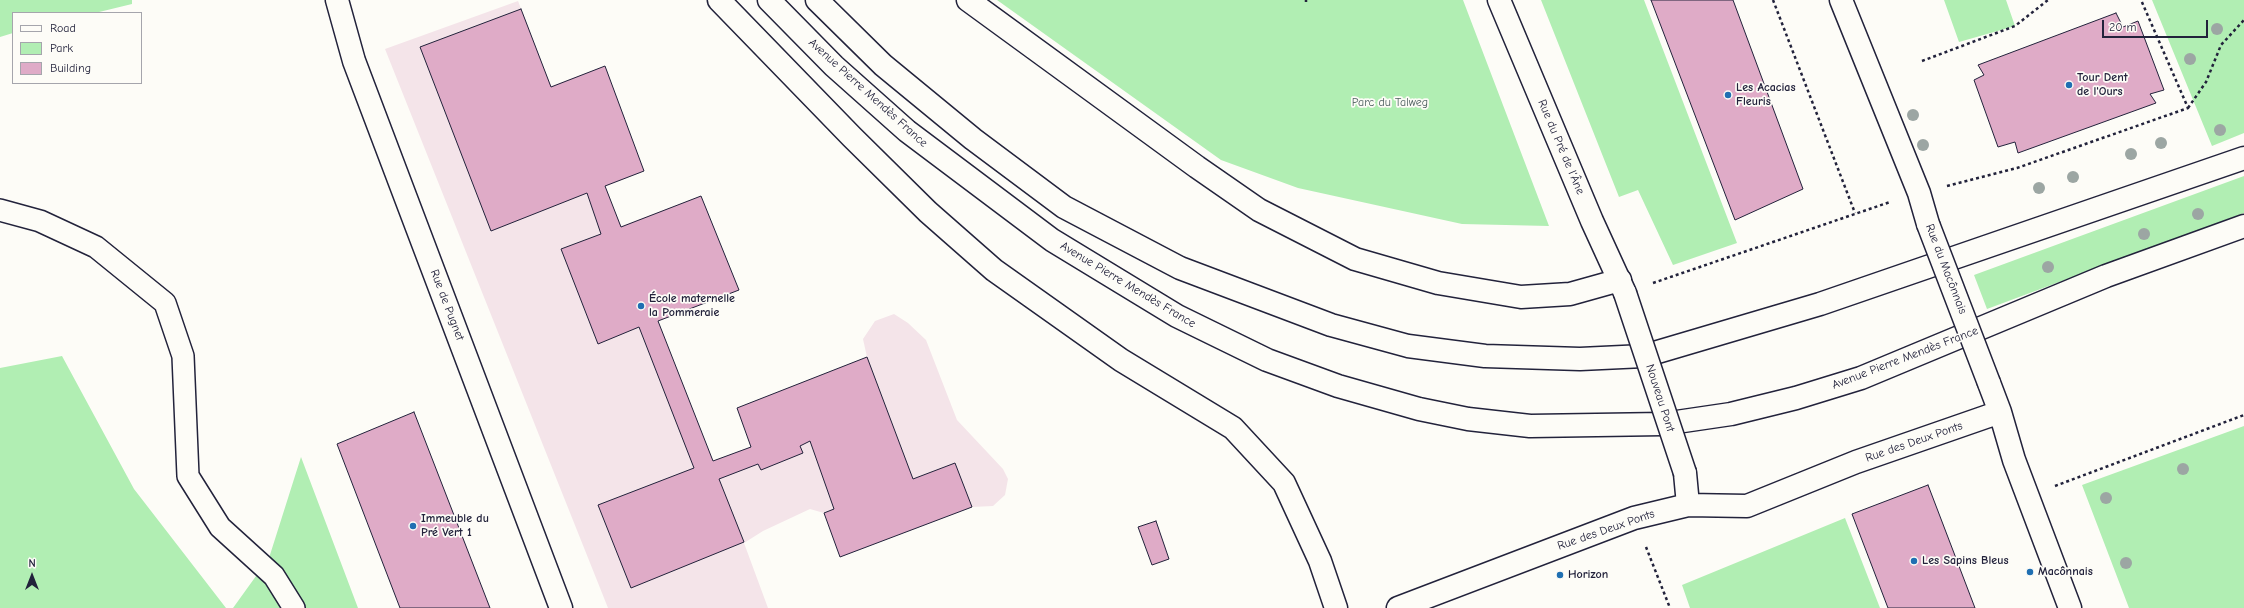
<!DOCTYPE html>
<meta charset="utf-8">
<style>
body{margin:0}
#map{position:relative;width:2244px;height:608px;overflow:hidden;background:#fdfcf7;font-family:"Comic Neue",sans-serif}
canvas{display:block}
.legend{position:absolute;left:12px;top:12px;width:130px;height:72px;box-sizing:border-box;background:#fdfcf7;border:1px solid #a5a5ac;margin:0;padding:5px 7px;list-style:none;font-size:12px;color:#22223b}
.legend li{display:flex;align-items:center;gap:8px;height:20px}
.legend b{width:20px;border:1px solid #a5a5ac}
.north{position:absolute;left:12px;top:556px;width:40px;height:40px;-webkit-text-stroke:3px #fdfcf7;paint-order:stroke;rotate:0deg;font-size:11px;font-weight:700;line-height:16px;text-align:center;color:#22223b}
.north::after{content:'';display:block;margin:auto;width:14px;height:18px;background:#22223b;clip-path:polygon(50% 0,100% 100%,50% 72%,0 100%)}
.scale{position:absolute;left:2102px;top:20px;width:106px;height:18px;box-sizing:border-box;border:2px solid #22223b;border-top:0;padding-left:5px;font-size:12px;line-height:14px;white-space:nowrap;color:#22223b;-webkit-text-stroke:3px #fdfcf7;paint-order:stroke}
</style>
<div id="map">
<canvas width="2244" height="608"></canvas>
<ul class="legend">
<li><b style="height:5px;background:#fdfcf7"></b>Road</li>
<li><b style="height:11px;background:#b1eeb3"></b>Park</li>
<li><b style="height:11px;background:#dfabc7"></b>Building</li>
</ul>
<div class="north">N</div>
<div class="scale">20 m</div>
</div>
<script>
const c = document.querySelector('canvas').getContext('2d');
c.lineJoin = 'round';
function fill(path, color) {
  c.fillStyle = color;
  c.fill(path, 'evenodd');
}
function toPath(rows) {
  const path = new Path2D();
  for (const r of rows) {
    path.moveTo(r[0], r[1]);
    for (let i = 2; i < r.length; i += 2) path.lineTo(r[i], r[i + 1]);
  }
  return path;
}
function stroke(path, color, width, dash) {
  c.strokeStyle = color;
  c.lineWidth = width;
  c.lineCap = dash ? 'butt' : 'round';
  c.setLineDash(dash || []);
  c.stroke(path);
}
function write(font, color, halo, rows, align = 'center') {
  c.font = font + ' "Comic Neue",sans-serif';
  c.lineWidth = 3.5;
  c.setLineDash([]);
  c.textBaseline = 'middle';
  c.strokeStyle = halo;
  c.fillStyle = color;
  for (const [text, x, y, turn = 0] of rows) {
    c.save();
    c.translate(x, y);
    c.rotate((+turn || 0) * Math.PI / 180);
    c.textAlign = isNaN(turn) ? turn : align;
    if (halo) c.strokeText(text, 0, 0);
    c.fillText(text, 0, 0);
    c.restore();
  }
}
const built = toPath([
 [518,1,551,86,605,66,644,171,605,187,621,226,701,196,739,290,658,321,713,461,751,447,737,408,867,357,863,339,875,321,894,314,908,323,926,340,957,420,1003,469,1008,479,1005,495,993,506,972,507,840,557,824,513,810,509,763,531,744,543,768,608,608,608,385,49]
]);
const green = toPath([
 [0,0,132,0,132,4,95,13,13,13,13,33,0,37],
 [997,0,1463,0,1549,226,1462,224,1298,188,1221,160],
 [1541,0,1644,0,1737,243,1673,265,1638,190,1619,197],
 [1944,0,2006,0,2015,26,1959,42],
 [2152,0,2244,0,2244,133,2212,146],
 [2244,176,2244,213,1987,309,1974,275],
 [62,356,134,489,226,608,0,608,0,368],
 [2244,426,2244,608,2129,608,2082,485],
 [301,457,358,608,233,608,269,558],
 [1845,518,1880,608,1690,608,1682,585]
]);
const building = toPath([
 [1651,0,1733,0,1803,189,1735,220,1651,0],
 [521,9,551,87,605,66,644,171,605,186,621,227,701,196,739,290,658,321,713,461,751,447,737,408,867,357,913,479,955,463,972,507,840,557,824,513,834,509,810,441,800,446,803,453,761,470,758,464,719,479,744,542,631,588,598,505,694,468,639,327,598,344,561,249,601,234,587,193,491,231,420,47,521,9],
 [2116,13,2123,27,2138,21,2164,90,2150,94,2156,103,2018,153,2015,142,1998,147,1974,80,1984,75,1978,65,2116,13],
 [414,412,490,608,400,608,337,444,414,412],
 [1928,485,1975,608,1888,608,1852,514,1928,485],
 [1156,521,1169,559,1152,565,1138,527,1156,521]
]);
const path = toPath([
 [1773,0,1855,213],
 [1306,2,1306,0],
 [1922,61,2015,26,2048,0],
 [2188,108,2206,82,2221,45,2244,20],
 [1947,186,2017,168,2188,108,2141,0],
 [1653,283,1890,202],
 [2055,486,2244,415],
 [1646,547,1670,608]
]);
const lane = toPath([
 [0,210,40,221,96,247,165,303,183,356,188,476,220,527,274,576,294,608]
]);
const street = toPath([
 [337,0,354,61,561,608],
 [1499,0,1592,221,1625,293],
 [1841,0,1919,193,1928,224],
 [1989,383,2000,412,2014,460,2070,608],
 [1685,473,1688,505],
 [1398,608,1634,518,1688,505,1747,506,1856,462,2000,412]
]);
const primary = toPath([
 [719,0,852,137,928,212,994,270,1121,360,1233,428,1284,483,1320,561,1336,608],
 [769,0,834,66,907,131,1052,240,1177,316,1267,360,1338,386,1419,409,1468,419,1530,426,1663,424,1731,414,1796,398,1861,378,2106,276,2244,226],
 [817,0,883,65,973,139,1064,207,1180,268,1331,325,1408,346,1485,356,1580,359,1644,356,1820,304,2244,158],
 [968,0,1197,167,1259,210,1355,259,1438,283,1521,297,1570,294,1620,280]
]);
const streetBridge = toPath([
 [1928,224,1989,383],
 [1625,293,1685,473]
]);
const trees = [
 [2217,29],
 [2190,59],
 [1913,115],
 [2220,130],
 [2161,143],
 [1923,145],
 [2131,154],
 [2073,177],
 [2039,188],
 [2198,214],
 [2144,234],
 [2048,267],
 [2183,469],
 [2106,498],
 [2126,563]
];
const markers = [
 [2069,85,4,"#1f6fb2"],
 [1728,95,4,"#1f6fb2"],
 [641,306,4,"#1f6fb2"],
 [413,526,4,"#1f6fb2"],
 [1914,561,4,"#1f6fb2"],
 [2030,572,4,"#1f6fb2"],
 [1560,575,4,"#1f6fb2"]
];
const poiNames = [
 ["Tour Dent",2077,78],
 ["de l'Ours",2077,92],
 ["Les Acacias",1736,88],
 ["Fleuris",1736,102],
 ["École maternelle",649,299],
 ["la Pommeraie",649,313],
 ["Immeuble du",421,519],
 ["Pré Vert 1",421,533],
 ["Les Sapins Bleus",1922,561],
 ["Macônnais",2038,572],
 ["Horizon",1568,575]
];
const streetNames = [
 ["Avenue Pierre Mendès France",868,93,42],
 ["Rue du Pré de l'Âne",1561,147,67],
 ["Rue du Macônnais",1946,269,69],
 ["Avenue Pierre Mendès France",1128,285,31],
 ["Rue de Pugnet",447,305,69],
 ["Avenue Pierre Mendès France",1905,358,-21],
 ["Nouveau Pont",1660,398,72],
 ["Rue des Deux Ponts",1914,442,-19],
 ["Rue des Deux Ponts",1606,530,-19]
];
const parkNames = [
 ["Parc du Talweg",1390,103]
];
fill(built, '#f4e4e9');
fill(green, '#b1eeb3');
fill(building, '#dfabc7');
stroke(building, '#22223b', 1);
stroke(lane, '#22223b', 24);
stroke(street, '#22223b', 25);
stroke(primary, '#22223b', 25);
stroke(path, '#22223b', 2.5, [3, 3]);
stroke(lane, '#fdfcf7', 21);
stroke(street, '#fdfcf7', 22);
stroke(primary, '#fdfcf7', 22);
stroke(streetBridge, '#22223b', 25, []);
stroke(streetBridge, '#fdfcf7', 22);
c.fillStyle = '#9ca6a3';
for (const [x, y] of trees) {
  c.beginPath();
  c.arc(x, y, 6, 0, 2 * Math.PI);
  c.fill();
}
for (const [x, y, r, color] of markers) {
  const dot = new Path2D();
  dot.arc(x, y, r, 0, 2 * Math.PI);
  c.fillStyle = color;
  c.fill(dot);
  stroke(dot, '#fdfcf7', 1.5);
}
write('bold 12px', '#22223b', '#fdfcf7', poiNames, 'left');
write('12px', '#22223b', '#fdfcf7', streetNames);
write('12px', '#4d5f5f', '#fdfcf7', parkNames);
</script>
